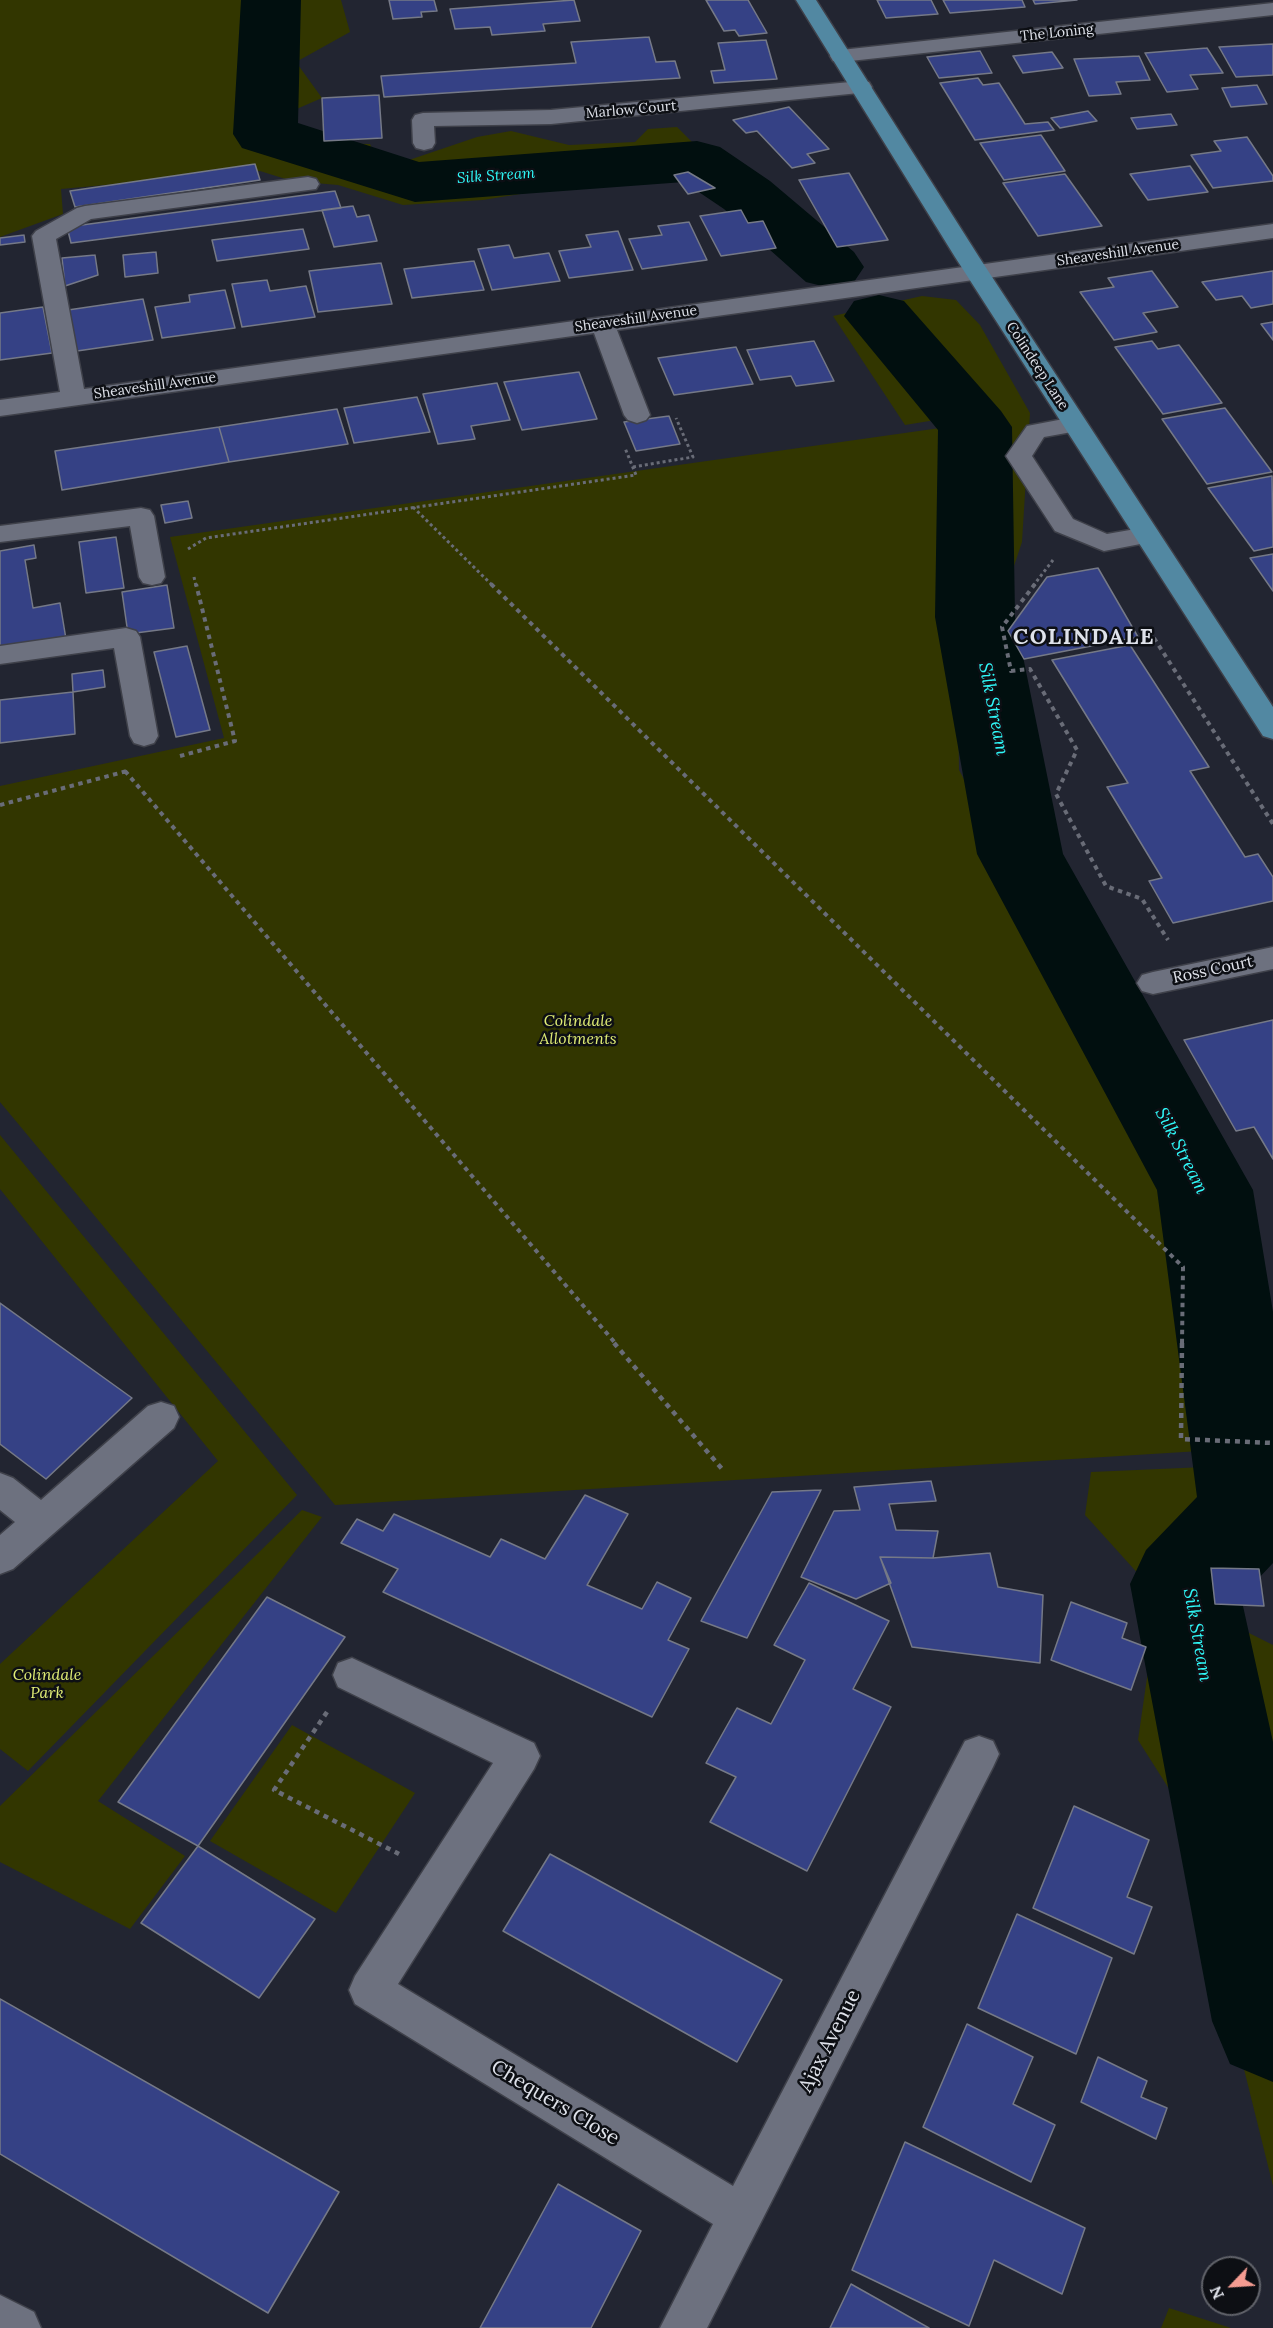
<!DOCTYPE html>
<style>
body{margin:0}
#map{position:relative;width:1273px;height:2328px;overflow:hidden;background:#222531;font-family:Lora,serif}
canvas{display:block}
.north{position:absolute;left:1201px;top:2256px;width:60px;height:60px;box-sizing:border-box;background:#0d0f14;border:2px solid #61636a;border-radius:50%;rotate:245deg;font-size:16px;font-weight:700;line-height:24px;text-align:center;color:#dfe2ea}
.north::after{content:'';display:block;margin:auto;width:21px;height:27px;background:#f59c92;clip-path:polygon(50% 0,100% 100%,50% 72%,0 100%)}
</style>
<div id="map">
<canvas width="1273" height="2328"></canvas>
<div class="north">N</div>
</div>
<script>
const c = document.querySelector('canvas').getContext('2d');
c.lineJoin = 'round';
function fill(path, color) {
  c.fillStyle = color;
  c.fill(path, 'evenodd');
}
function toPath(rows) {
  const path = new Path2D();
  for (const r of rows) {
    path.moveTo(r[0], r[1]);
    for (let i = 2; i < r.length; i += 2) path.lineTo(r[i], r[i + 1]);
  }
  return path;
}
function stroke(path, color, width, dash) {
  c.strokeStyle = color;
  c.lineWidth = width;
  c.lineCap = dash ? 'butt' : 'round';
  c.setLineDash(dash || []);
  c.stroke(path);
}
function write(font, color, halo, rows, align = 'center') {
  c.font = font + ' Lora,serif';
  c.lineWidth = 5;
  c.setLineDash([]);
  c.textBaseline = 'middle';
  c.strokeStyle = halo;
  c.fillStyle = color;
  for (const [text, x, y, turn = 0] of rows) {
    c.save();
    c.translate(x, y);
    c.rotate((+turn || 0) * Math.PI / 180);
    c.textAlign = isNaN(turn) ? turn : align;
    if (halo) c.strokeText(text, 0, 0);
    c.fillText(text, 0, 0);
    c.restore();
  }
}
const green = toPath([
 [0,0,341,0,350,32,296,62,322,98,285,114,310,143,370,144,377,158,409,160,477,137,511,131,569,145,635,142,648,129,677,127,704,154,749,176,681,168,483,200,403,205,338,185,292,181,260,171,61,189,63,214,0,237],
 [922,296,956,300,980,325,1030,413,1022,542,995,623,1003,715,1041,844,1091,949,1141,1038,1237,1172,1248,1221,1252,1297,1273,1352,1273,1399,1256,1405,1228,1395,1208,1246,1193,1189,1114,1042,971,766,963,424,954,417,905,425,833,316],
 [954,426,959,770,1185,1190,1232,1449,335,1505,0,1102,0,786,224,738,170,537],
 [0,1135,297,1495,28,1771,0,1749,0,1664,218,1461,0,1189],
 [1273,1464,1273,1549,1252,1556,1226,1574,1243,1630,1273,1645,1273,1761,1268,1767,1273,1782,1273,2186,1178,1803,1138,1740,1151,1650,1151,1588,1085,1515,1091,1472],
 [302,1510,322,1517,98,1801,185,1856,130,1929,0,1862,0,1806],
 [292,1725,415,1793,336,1913,210,1841],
 [1169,2308,1231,2328,1161,2328]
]);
const river = toPath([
 [241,0,301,0,298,123,419,162,697,141,720,147,770,181,854,252,864,267,854,282,830,288,806,282,724,209,684,182,415,202,242,148,233,134,241,0],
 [879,295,904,301,1001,411,1012,427,1015,617,1063,854,1253,1190,1273,1312,1273,1563,1241,1597,1273,1742,1273,2082,1230,2064,1212,2021,1130,1584,1146,1550,1197,1497,1157,1190,977,854,935,617,938,430,844,316,854,301,879,295]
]);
const building = toPath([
 [389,0,434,0,437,11,421,12,422,17,393,19,389,0],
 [574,0,580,21,543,24,545,31,492,35,490,27,455,29,450,9,574,0],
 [706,0,748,0,767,33,739,36,735,30,724,31,706,0],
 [877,0,931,0,938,14,886,18,877,0],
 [943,0,1022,0,1025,7,950,13,943,0],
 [1033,0,1077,0,1035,4,1033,0],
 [649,37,656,62,675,61,680,78,384,97,381,76,576,63,571,42,649,37],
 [766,40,777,79,714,83,711,71,725,70,718,43,766,40],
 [1273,44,1273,75,1236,77,1219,47,1273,44],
 [1207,48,1223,73,1190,75,1198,89,1167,92,1145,53,1207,48],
 [980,51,992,73,939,78,927,57,980,51],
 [1052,52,1063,68,1023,73,1013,56,1052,52],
 [1139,56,1150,80,1116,82,1121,94,1089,96,1074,59,1139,56],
 [978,78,983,85,999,83,1025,124,1048,122,1054,130,975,140,940,83,978,78],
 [1257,85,1267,104,1231,107,1222,88,1257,85],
 [379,95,382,138,324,141,322,98,379,95],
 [789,107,829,149,807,154,815,163,792,168,757,131,746,133,733,120,789,107],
 [1088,111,1097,121,1060,128,1051,118,1088,111],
 [1171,114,1177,125,1137,129,1131,118,1171,114],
 [1041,135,1065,171,1004,180,980,143,1041,135],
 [1247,137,1273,176,1273,181,1213,188,1191,155,1221,151,1214,141,1247,137],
 [255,164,260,180,75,207,70,191,255,164],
 [1190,166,1208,192,1148,200,1130,174,1190,166],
 [688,172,715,188,688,194,674,175,688,172],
 [849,173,888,240,837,247,799,180,849,173],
 [1065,174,1102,226,1038,236,1003,183,1065,174],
 [335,191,341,208,71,243,67,227,335,191],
 [353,206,357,217,369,215,377,241,334,247,322,210,353,206],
 [741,210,748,223,763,221,776,248,721,256,700,216,741,210],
 [689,222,707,260,642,269,629,239,662,235,658,226,689,222],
 [303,229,309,249,217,261,212,240,303,229],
 [618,231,633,270,569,278,559,251,591,247,586,235,618,231],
 [24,235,25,242,0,245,0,238,24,235],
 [509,245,514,258,549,253,560,281,492,290,478,249,509,245],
 [156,252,158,273,125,277,123,255,156,252],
 [95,255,98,275,65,286,62,258,95,255],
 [474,261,484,290,412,298,404,269,474,261],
 [381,263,392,304,318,312,309,271,381,263],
 [1152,271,1178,307,1143,313,1157,332,1114,340,1080,292,1114,287,1108,278,1152,271],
 [1273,271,1273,304,1251,308,1242,296,1216,300,1202,282,1273,271],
 [267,280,270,291,306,286,315,317,242,327,232,284,267,280],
 [225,290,235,328,162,338,155,307,190,302,189,295,225,290],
 [143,299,153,340,77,351,68,310,143,299],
 [43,307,52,353,0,360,0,313,43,307],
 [1273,322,1273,340,1261,324,1273,322],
 [814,341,834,381,796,386,791,376,760,380,747,350,814,341],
 [1152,341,1158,349,1179,345,1222,403,1163,414,1115,347,1152,341],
 [736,347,753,384,674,395,658,358,736,347],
 [579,372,597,419,522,430,504,382,579,372],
 [497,383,510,420,471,426,475,439,438,444,423,394,497,383],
 [417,397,430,432,354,443,344,408,417,397],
 [1225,408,1272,472,1207,484,1162,419,1225,408],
 [337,409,348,444,229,462,219,427,337,409],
 [669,416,680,444,636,451,624,422,669,416],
 [219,427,229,462,62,490,55,451,219,427],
 [1272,476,1273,547,1254,551,1208,488,1272,476],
 [188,501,192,518,165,523,161,505,188,501],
 [116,537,124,588,86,593,79,542,116,537],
 [34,545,36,558,25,560,33,608,60,603,66,639,0,650,0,551,34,545],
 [1273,554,1273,591,1250,558,1273,554],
 [1098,568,1138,637,1024,659,1008,631,1047,577,1098,568],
 [167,585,174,628,128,634,122,592,167,585],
 [1130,645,1209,767,1190,771,1245,857,1258,854,1273,877,1273,901,1173,923,1149,881,1162,878,1107,787,1128,783,1052,660,1130,645],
 [187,646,210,730,176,737,154,652,187,646],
 [103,670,105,687,73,692,72,674,103,670],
 [73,692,75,734,0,743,0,700,73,692],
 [1273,1020,1273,1159,1254,1127,1236,1131,1184,1040,1273,1020],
 [0,1303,132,1398,46,1479,0,1444,0,1303],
 [931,1481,936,1501,889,1504,896,1530,938,1531,933,1558,880,1557,891,1583,856,1599,801,1577,834,1511,860,1510,854,1487,931,1481],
 [821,1490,747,1638,701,1621,772,1492,821,1490],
 [585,1495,628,1514,587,1585,642,1609,657,1582,691,1598,668,1640,689,1649,652,1717,383,1592,398,1569,341,1543,357,1519,383,1531,394,1514,490,1557,501,1539,545,1559,585,1495],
 [990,1553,998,1587,1043,1595,1040,1663,912,1647,880,1557,933,1558,990,1553],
 [1211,1568,1259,1569,1264,1606,1215,1604,1211,1568],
 [809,1583,889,1621,853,1689,891,1707,807,1871,710,1822,736,1777,706,1763,737,1708,771,1724,805,1660,774,1645,809,1583],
 [267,1597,345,1637,198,1846,118,1802,267,1597],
 [1071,1602,1127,1623,1122,1638,1146,1647,1131,1690,1051,1660,1071,1602],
 [1074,1806,1149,1840,1127,1897,1152,1907,1134,1954,1033,1908,1074,1806],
 [198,1846,315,1919,259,1998,141,1923,198,1846],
 [550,1854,782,1980,737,2062,503,1931,550,1854],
 [1017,1914,1112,1958,1076,2054,978,2008,1017,1914],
 [0,1999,339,2192,268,2313,0,2154,0,1999],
 [967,2024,1033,2057,1013,2104,1055,2125,1031,2182,923,2127,967,2024],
 [1098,2057,1147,2081,1141,2097,1167,2108,1156,2139,1081,2102,1098,2057],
 [905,2142,1085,2228,1062,2294,994,2260,969,2326,852,2270,905,2142],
 [558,2184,641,2231,591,2328,480,2328,558,2184],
 [851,2284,929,2328,830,2328,851,2284]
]);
const pathFar2 = toPath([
 [633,467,693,457,676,418],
 [413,507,493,586],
 [188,549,206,538,636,475,625,448],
 [194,577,196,586],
 [1033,586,1053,560]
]);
const pathFar1 = toPath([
 [491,584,1183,1267,1182,1344],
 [1035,584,1002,627,1011,671,1030,669,1077,750,1056,794,1106,886,1142,899,1168,940],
 [1154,638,1273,824],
 [180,756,235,741,196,584],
 [125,771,616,1344],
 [0,805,127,771]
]);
const path = toPath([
 [614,1343,723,1470],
 [1182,1343,1181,1439,1273,1443],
 [327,1712,274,1790,399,1854]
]);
const minor = toPath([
 [1273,3,1273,15,841,62,833,61,830,56,833,51,841,50,1273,3],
 [861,81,869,82,872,87,869,92,551,124,434,126,435,143,432,148,424,150,416,148,413,143,412,120,415,115,423,113,551,110,861,81],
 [308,177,316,179,319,184,316,189,91,219,56,239,84,389,1273,224,1273,238,617,330,650,415,646,420,637,423,628,420,624,415,594,333,0,416,0,400,60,392,32,236,36,231,77,208,85,206,308,177],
 [1074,417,1083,420,1087,425,1083,430,1044,437,1032,456,1073,519,1107,534,1147,527,1156,529,1160,535,1156,541,1104,551,1055,531,1051,525,1006,456,1027,426,1074,417],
 [141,508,150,510,154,516,165,577,161,583,152,585,143,583,139,577,130,526,0,542,0,526,141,508],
 [126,628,136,631,140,637,158,736,154,743,144,746,134,743,130,736,114,648,0,664,0,646,126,628],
 [1273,947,1273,969,1153,994,1142,991,1137,983,1142,975,1153,972,1273,947],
 [161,1402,174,1406,179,1417,174,1428,13,1569,0,1574,0,1535,15,1522,0,1510,0,1473,13,1478,41,1500,148,1406,161,1402],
 [352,1658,534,1743,540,1756,534,1769,398,1984,733,2186,965,1741,979,1736,993,1741,999,1754,993,1767,707,2328,660,2328,713,2224,355,2004,349,1990,355,1976,493,1763,338,1687,333,1675,338,1663,352,1658],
 [0,2295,34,2312,41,2328,0,2328,0,2295]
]);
const major = toPath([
 [796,0,816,0,979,257,1273,707,1273,739,1263,736,955,257,796,0]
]);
const farStreetnames = [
 ["The Loning",1057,33,-6],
 ["Marlow Court",631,110,-5],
 ["Sheaveshill Avenue",1118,253,-8],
 ["Sheaveshill Avenue",636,319,-8],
 ["Colindeep Lane",1037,366,57],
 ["Sheaveshill Avenue",155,386,-8]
];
const farWaternames = [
 ["Silk Stream",496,176,-4]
];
const streetNames = [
 ["Ross Court",1213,970,-12]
];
const parkNames = [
 ["Colindale",578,1021],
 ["Allotments",578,1039],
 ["Colindale",47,1675],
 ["Park",47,1693]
];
const waterNames = [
 ["Silk Stream",993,709,79],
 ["Silk Stream",1181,1151,63],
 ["Silk Stream",1197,1635,80]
];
const nearStreetnames = [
 ["Ajax Avenue",830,2041,-63],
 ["Chequers Close",555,2103,31]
];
const districtNames = [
 ["COLINDALE",1084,638]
];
fill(green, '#323600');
fill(river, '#010f0f');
fill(building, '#354185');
stroke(building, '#757987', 1.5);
stroke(minor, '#3f414a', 3);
stroke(major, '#3f414a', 3);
stroke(pathFar2, '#696c77', 3, [3, 3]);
stroke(pathFar1, '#696c77', 4, [4.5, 4.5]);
stroke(path, '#696c77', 4.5, [5, 5]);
fill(minor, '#6d717f');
fill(major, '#5288a2');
write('14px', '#dfe2ea', '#0d0f14', farStreetnames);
write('italic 15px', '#2ff8f8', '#0d0f14', farWaternames);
write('16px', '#dfe2ea', '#0d0f14', streetNames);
write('italic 16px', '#e0ed75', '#0d0f14', parkNames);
write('italic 18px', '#2ff8f8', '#0d0f14', waterNames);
write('20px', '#dfe2ea', '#0d0f14', nearStreetnames);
c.letterSpacing = '1.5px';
write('bold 22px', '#dfe2ea', '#0d0f14', districtNames);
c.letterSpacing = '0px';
</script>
